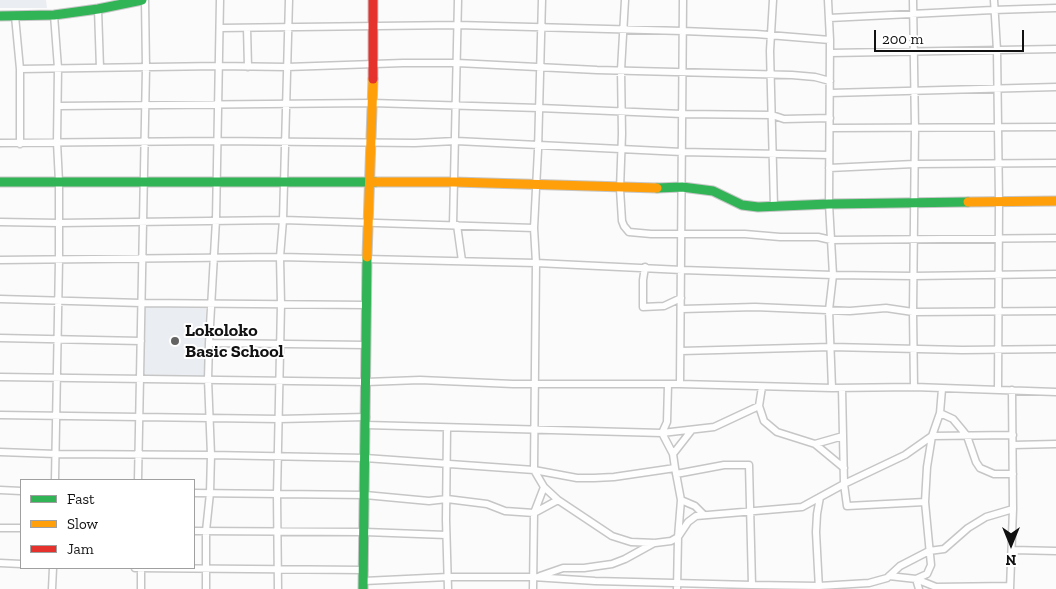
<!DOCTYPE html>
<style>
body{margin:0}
#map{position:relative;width:1056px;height:589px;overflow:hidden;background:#fbfbfb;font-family:"Zilla Slab",serif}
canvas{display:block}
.legend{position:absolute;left:20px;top:479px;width:175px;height:90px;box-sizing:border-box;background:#fff;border:1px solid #a0a0a0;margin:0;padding:6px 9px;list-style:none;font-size:15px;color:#111}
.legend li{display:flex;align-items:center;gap:10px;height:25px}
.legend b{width:25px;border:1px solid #a0a0a0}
.north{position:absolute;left:986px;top:519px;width:50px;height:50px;-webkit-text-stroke:4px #fff;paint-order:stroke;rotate:180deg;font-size:14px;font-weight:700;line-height:20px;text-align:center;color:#111}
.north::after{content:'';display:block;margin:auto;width:18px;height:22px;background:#111;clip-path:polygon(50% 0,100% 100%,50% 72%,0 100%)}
.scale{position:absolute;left:874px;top:30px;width:150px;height:22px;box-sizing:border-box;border:2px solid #111;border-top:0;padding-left:6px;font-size:15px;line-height:18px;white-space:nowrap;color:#111;-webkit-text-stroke:4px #fff;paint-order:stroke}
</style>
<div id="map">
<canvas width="1056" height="589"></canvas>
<ul class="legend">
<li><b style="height:6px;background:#30b455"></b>Fast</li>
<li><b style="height:6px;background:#ff9f0a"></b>Slow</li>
<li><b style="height:6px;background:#e5322d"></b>Jam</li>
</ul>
<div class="north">N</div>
<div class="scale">200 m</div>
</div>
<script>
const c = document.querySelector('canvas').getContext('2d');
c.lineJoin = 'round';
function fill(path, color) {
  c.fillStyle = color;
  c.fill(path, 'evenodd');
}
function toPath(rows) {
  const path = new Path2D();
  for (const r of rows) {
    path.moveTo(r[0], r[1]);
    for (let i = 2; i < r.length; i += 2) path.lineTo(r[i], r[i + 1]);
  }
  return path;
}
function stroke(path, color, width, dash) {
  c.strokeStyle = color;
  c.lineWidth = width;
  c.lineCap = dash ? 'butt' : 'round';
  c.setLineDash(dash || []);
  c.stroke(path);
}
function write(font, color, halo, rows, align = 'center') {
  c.font = font + ' "Zilla Slab",serif';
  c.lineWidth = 4;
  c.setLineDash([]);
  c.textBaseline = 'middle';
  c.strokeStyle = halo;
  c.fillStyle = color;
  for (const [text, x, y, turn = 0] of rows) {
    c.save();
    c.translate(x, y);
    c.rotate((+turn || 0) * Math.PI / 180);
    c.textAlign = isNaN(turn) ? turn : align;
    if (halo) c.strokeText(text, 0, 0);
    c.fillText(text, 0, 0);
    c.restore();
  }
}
const built = toPath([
 [0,0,46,0,47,8,0,8],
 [145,306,206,306,205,377,144,376]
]);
const street = toPath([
 [625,0,621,70,622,134,620,189,622,221,624,226,629,232,651,234,745,234,780,237,818,237,831,240,1056,238],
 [773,0,770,51,774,207],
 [828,0,830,40,829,204,833,275,829,310,832,388],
 [913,0,915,129,913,312,914,387],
 [994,0,997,50,999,202,998,390],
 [98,9,100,68],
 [54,15,58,68,57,142,59,182,59,260,55,480],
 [15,16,20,69,20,144],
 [829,18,993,10,1056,8],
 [220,28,457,25,683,31,756,34,830,40],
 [247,28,248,67],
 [830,53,1056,49],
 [20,69,218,66,287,67,403,63,457,63,597,70,792,75,815,77,830,81],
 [830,93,1056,87],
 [59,106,372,103,539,108,682,114,772,115,784,119,830,118],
 [830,128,1056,127],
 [0,143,217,141,415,143,456,141,682,152,829,155],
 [829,168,914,164,1056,163],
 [0,222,59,223,283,220,534,228],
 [453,225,458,0],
 [457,225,462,261],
 [0,260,280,257,536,263,682,270,833,275,913,276,1056,274],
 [645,267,643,280,643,307,664,306,681,298],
 [0,299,141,303,367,305],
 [682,309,755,307,850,311,886,308,913,312,1056,311],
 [0,338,141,341],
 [209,343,366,345],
 [681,351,831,347,962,350,1056,349],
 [0,377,366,382,420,380,513,384,680,384,832,388,914,387,1056,392],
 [680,384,683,0],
 [762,387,759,406,764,421,777,432,815,444,844,468],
 [842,388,844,484,847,506,925,502,931,565,927,574,916,579],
 [940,413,953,419,963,431,967,436,976,462,980,468,994,474,1013,474],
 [0,415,279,419,366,417],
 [366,425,662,433,714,427,759,406],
 [447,428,446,520,448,589],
 [662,433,667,422,668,385],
 [662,433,673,454,675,468],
 [815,444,843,436],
 [1013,445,1056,444],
 [0,452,56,454,211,455,365,458,534,470,577,478,594,478,614,477,675,468,681,500,678,537,677,589],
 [673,454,691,431],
 [676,474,724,465,749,465,752,585],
 [138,480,146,68,145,0],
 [544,487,558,500,612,536,631,542,655,543,671,541,678,537,688,522,696,516,802,507,844,484,905,455,932,436,940,413,942,389],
 [0,490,21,491],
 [194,493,365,495,429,501,447,499,487,504,505,511,534,513,558,500],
 [681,500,695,506,704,515],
 [925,502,927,467,932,436,1013,435],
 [0,528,21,528],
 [194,531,365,532,446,535],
 [1012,550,1056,551],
 [0,563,21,564],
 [135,568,364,570],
 [540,576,563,568,584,568,612,564,625,559,654,543],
 [889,576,916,579,936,587,1010,586],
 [916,579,919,589],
 [364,581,448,577,533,577,595,581,752,585,819,586,869,583,887,578,900,566,929,551,944,549,968,528,986,517,1013,509],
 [52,589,53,568],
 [141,589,141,568],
 [206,589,206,531,210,493,211,455,208,379,209,343,216,220,220,0],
 [278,589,277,495,281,304,280,257,283,220,289,0],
 [533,589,534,513,544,487,534,470,536,263,534,228,538,150,542,0],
 [819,589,816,532,817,514,820,497],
 [1010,589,1013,509,1012,390]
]);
const fast = toPath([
 [0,16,54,15,98,9,142,0],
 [0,182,375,182],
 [657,188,682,187,713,191,742,205,758,207,829,204,968,202],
 [363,589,367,257]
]);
const slow = toPath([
 [375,182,454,182,657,188],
 [968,202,1056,201],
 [367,257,373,79]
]);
const jam = toPath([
 [373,79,373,0]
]);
const markers = [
 [175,341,5,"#636363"]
];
const poiNames = [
 ["Lokoloko",185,331],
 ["Basic School",185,352]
];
fill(built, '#eaedf1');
stroke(street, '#c6c6c7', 9);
stroke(fast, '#c6c6c7', 11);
stroke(slow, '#c6c6c7', 11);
stroke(jam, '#c6c6c7', 11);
stroke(street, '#fefefe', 6);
stroke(fast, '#30b455', 9);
stroke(slow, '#ff9f0a', 9);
stroke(jam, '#e5322d', 9);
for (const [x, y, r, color] of markers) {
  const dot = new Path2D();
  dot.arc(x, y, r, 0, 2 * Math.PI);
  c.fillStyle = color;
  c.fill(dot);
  stroke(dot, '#fff', 2);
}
write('bold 18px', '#111', '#fff', poiNames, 'left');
</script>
